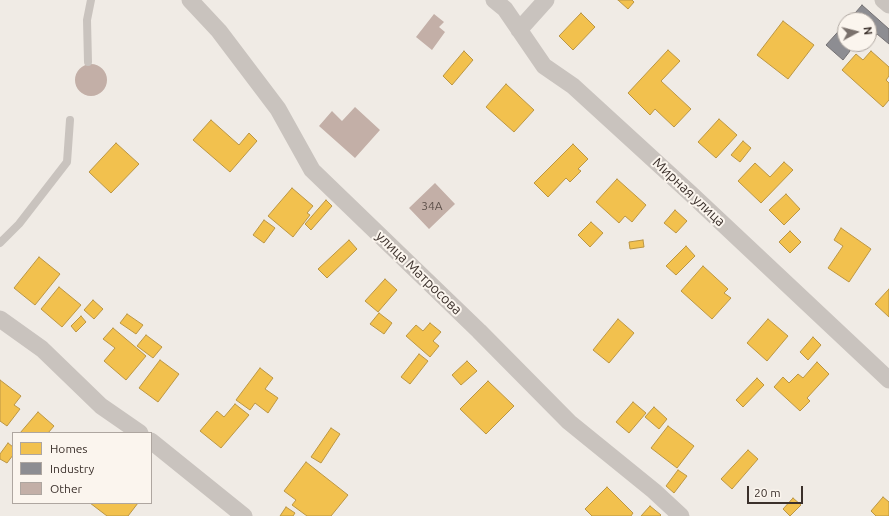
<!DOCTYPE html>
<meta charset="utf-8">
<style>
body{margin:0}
#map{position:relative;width:889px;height:516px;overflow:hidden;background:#f0ebe5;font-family:Ubuntu,sans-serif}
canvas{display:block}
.legend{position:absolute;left:12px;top:432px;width:140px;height:72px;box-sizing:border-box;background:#fbf5ee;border:1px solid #aea6a0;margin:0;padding:5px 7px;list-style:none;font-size:12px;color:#3b302b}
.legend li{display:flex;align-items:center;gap:8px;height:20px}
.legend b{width:20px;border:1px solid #aea6a0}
.north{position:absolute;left:837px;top:12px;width:40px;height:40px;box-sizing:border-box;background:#fbf5ee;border:1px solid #aea6a0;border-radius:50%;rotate:83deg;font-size:11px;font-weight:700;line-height:16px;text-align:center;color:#3b302b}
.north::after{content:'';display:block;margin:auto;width:14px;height:18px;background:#7a716c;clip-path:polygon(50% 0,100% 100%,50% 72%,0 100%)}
.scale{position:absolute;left:747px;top:486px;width:56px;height:18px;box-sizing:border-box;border:2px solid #3b302b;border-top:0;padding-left:5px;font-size:12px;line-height:14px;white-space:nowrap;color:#3b302b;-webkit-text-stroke:3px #fbf5ee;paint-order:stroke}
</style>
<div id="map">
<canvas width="889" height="516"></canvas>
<ul class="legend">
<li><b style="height:11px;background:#f2c14e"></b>Homes</li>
<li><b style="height:11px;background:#8d8d92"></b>Industry</li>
<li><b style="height:11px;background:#c3afa7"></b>Other</li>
</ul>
<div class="north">N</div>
<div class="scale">20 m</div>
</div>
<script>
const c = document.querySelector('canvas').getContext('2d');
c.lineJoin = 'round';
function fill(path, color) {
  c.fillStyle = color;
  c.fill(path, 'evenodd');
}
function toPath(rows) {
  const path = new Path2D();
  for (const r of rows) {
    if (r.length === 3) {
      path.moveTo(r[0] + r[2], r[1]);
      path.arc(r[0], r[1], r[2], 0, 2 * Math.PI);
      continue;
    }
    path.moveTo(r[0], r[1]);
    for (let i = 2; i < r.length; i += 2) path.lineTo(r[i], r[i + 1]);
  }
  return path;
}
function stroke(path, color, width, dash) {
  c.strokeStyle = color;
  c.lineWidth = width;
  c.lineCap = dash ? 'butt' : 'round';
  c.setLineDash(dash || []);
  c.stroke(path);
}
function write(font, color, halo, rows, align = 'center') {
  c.font = font + ' Ubuntu,sans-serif';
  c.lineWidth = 4;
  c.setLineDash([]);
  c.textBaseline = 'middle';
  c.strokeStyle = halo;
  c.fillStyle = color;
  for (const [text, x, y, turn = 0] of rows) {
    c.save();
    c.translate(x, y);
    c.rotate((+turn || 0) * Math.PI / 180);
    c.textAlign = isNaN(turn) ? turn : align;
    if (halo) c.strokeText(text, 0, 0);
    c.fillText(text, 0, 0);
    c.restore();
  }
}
const homes = toPath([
 [618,0,632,0,634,2,628,9,618,0],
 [581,13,595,27,573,50,559,36,581,13],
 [783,21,814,45,788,79,757,55,783,21],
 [668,50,680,61,661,81,691,109,674,127,655,109,650,115,628,93,668,50],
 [464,51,473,60,452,85,443,76,464,51],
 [871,51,889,67,889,76,886,80,889,83,889,100,883,107,842,70,856,54,863,60,871,51],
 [506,84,534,110,514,132,486,107,506,84],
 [719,119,737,135,716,158,698,142,719,119],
 [211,120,239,145,249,133,257,141,230,172,193,140,211,120],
 [743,141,751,148,740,162,731,155,743,141],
 [116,143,139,164,111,193,89,172,116,143],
 [573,144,588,159,578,169,581,171,570,182,566,178,548,197,534,183,573,144],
 [784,162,793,170,761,203,738,181,755,163,770,177,784,162],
 [617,179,646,205,632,222,625,216,619,223,596,202,617,179],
 [292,188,313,206,307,213,310,215,293,237,268,216,292,188],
 [786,194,800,209,784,225,769,210,786,194],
 [326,200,332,206,311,230,305,224,326,200],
 [675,210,687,221,676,233,664,223,675,210],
 [264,220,275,228,264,243,253,235,264,220],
 [591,222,603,233,590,247,578,235,591,222],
 [841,228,871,249,849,282,828,268,843,246,834,240,841,228],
 [790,231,801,242,790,253,779,242,790,231],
 [349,240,357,249,327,278,318,269,349,240],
 [643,240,644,247,630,249,629,242,643,240],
 [686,246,695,256,676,275,666,266,686,246],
 [39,257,60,274,35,305,14,288,39,257],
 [703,266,728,289,724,293,731,298,712,319,681,291,703,266],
 [385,279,397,290,378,312,365,301,385,279],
 [59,287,81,305,62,327,41,309,59,287],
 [889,289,889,317,875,304,889,289],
 [93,300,103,309,94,319,84,310,93,300],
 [379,313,392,323,384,334,370,324,379,313],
 [127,314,143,325,136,334,120,323,127,314],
 [81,316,86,322,76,332,71,326,81,316],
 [618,319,634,333,609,363,593,350,618,319],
 [768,319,788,336,767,361,747,343,768,319],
 [430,323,441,332,433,341,439,346,430,357,406,336,416,325,423,331,430,323],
 [113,328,146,356,126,380,104,361,115,348,103,339,113,328],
 [146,335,162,347,153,358,137,346,146,335],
 [813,337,821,345,808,360,800,352,813,337],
 [419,354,428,361,410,384,401,377,419,354],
 [160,360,179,374,158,402,139,388,160,360],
 [467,361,477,371,461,385,452,375,467,361],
 [817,362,829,374,807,398,810,401,800,411,774,387,783,377,789,383,798,374,803,378,817,362],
 [260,368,273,378,265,389,278,398,268,413,255,403,250,410,236,400,260,368],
 [757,378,764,385,743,407,736,400,757,378],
 [0,380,21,396,14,405,20,409,7,426,0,421,0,380],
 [488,381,514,406,486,434,460,409,488,381],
 [633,402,646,413,629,433,616,422,633,402],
 [235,404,249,415,221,448,200,431,217,411,224,417,235,404],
 [654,407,667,419,659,429,645,417,654,407],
 [38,412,54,426,48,433,20,433,38,412],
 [668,426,694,446,677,468,651,448,668,426],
 [331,428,340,434,321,463,311,457,331,428],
 [8,443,13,447,13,455,7,463,0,459,0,454,8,443],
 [748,450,758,459,732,489,721,479,748,450],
 [306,462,348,495,331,516,307,516,292,505,296,500,284,491,306,462],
 [678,470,687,476,674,493,666,486,678,470],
 [607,487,633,513,631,516,592,516,585,509,607,487],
 [883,497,889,502,889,516,876,516,871,511,883,497],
 [793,498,801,505,790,516,783,509,793,498],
 [90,503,138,503,128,516,107,516,90,503],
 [650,506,661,515,660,516,641,516,650,506],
 [286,507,295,513,293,516,280,516,286,507]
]);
const industry = toPath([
 [862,5,889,29,889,44,877,34,869,44,869,20,849,20,862,5],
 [845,24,844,45,850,51,843,60,826,45,845,24]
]);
const building = toPath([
 [434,14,444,22,439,27,445,32,432,50,416,37],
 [91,80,16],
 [355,107,380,130,355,158,319,126,332,111,342,121],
 [435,183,455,204,429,229,409,208]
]);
const lane = toPath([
 [88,62,87,20,91,0],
 [0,243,19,224,67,162,70,120]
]);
const street = toPath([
 [190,0,219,31,278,109,312,170,479,331,569,422,654,491,681,516],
 [494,0,505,9,544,66,573,86,690,193,889,380],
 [883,0,889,5],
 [519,30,546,0],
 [0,319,42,349,101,406,140,433],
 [151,441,244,516]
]);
const numberNames = [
 ["34А",432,206]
];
const streetNames = [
 ["Мирная улица",689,192,43],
 ["улица Матросова",419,273,44]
];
fill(homes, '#f2c14e');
stroke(homes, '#bb9644', 1);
fill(industry, '#8d8d92');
stroke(industry, '#747173', 1);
fill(building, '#c3afa7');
stroke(lane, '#c9c3be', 8);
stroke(street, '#c9c3be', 17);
write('12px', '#5d504a', null, numberNames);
write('14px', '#3b302b', '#fbf5ee', streetNames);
</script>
